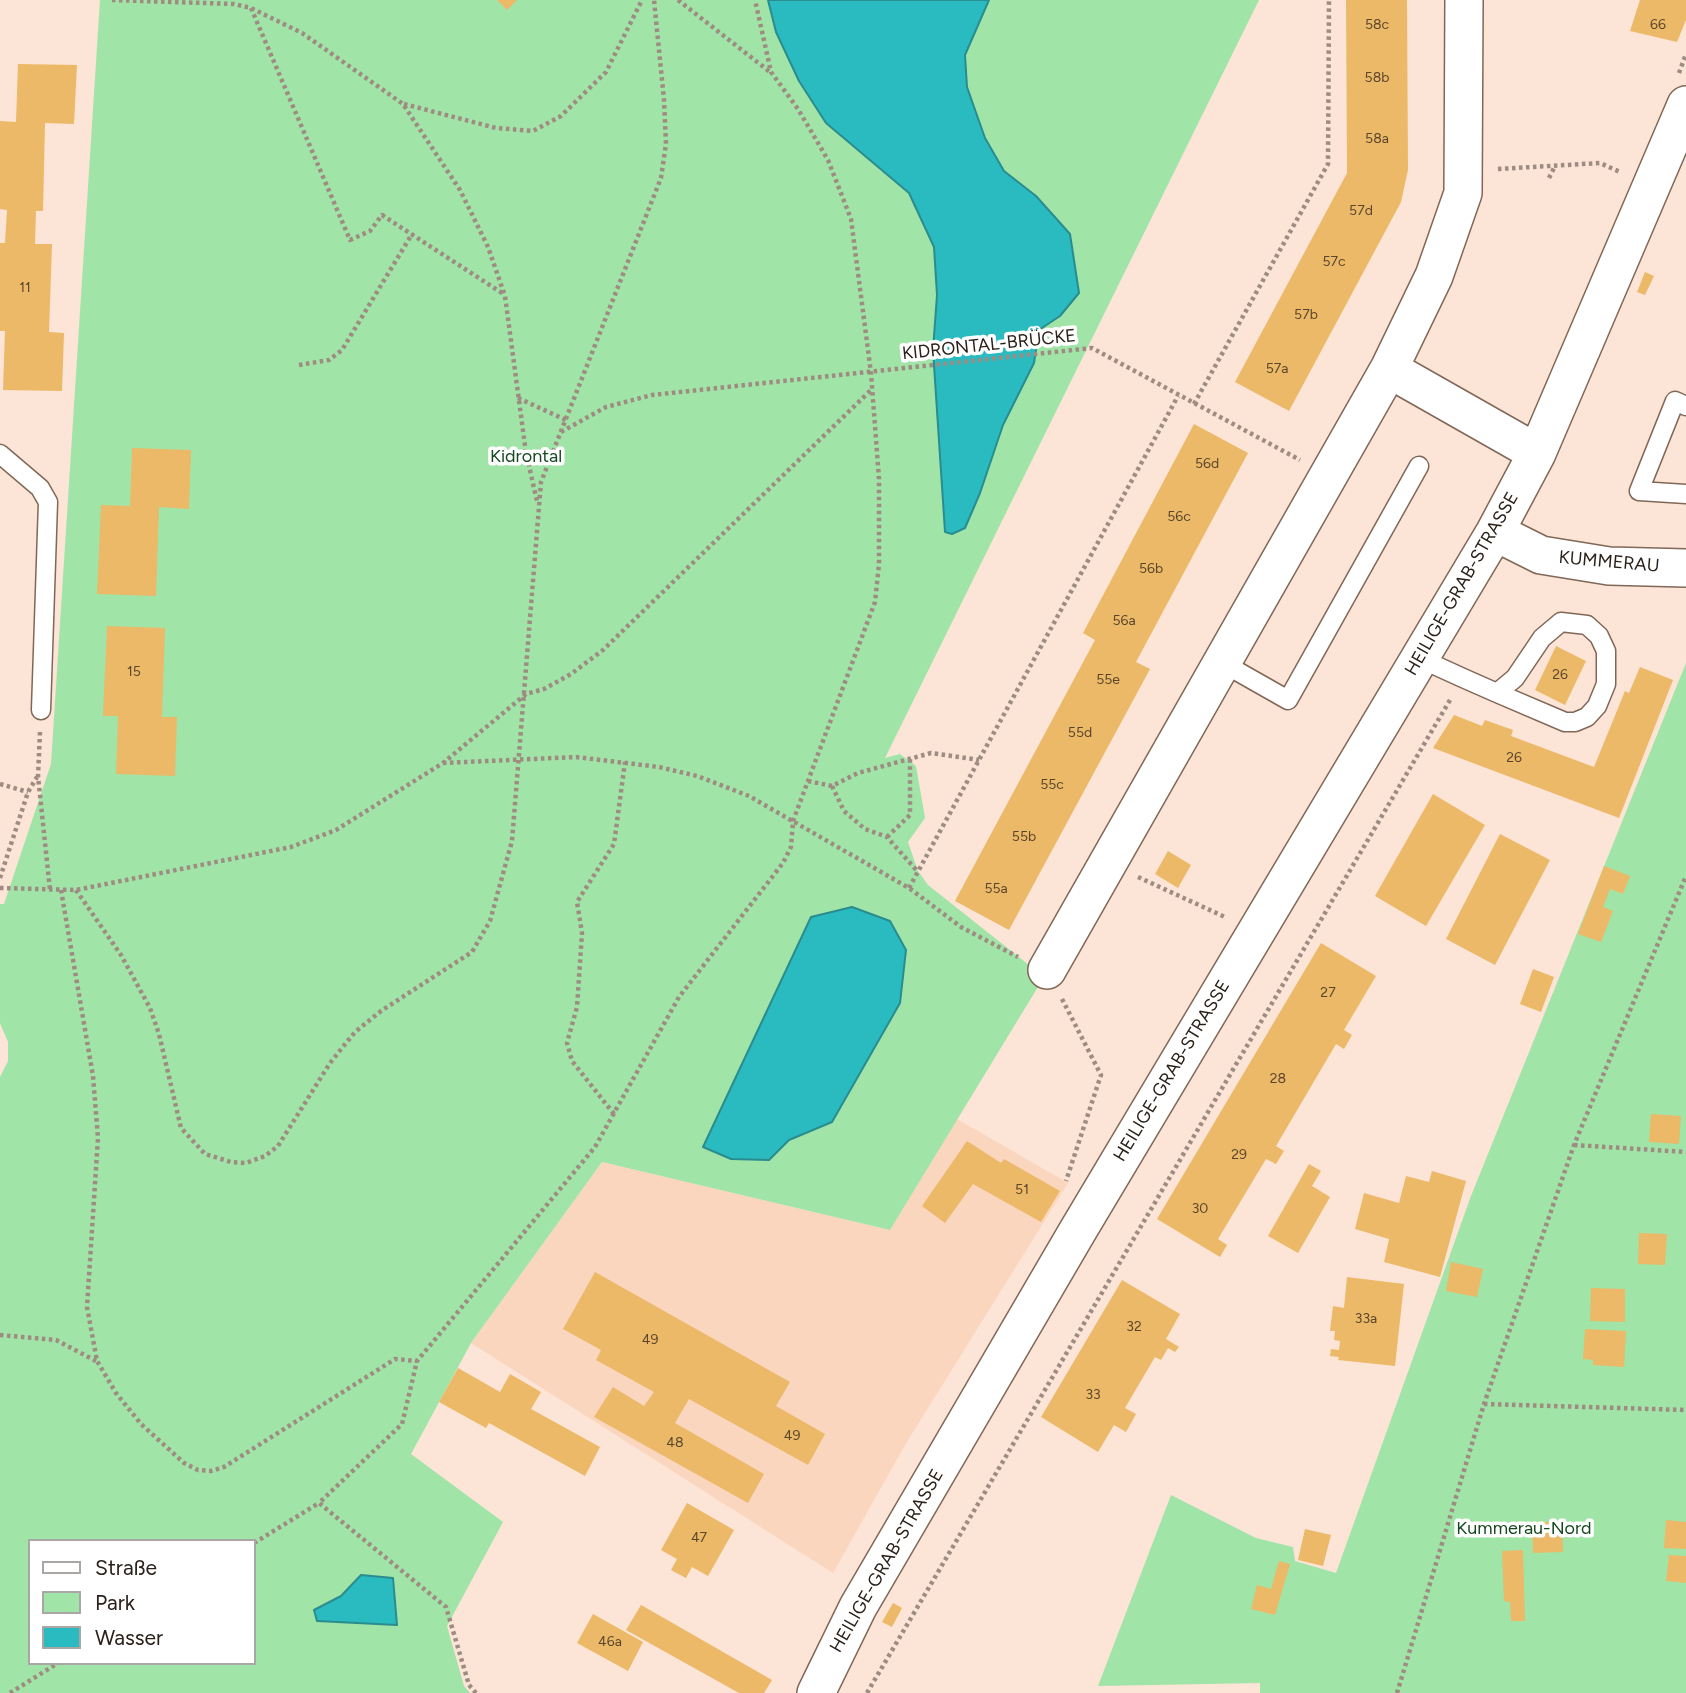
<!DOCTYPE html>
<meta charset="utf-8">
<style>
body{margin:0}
#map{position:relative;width:1686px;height:1693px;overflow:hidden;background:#fce4d6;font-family:Figtree,sans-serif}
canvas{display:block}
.legend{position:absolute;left:28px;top:1539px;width:228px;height:126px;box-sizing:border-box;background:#fff;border:2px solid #aaa6a3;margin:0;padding:9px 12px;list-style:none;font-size:21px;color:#2b201a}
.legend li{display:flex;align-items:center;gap:14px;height:35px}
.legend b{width:35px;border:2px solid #aaa6a3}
</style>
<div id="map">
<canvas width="1686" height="1693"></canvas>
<ul class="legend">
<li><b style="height:9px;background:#fff"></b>Straße</li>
<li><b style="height:19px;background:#a1e4a7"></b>Park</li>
<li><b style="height:19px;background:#29bbc0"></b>Wasser</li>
</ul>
</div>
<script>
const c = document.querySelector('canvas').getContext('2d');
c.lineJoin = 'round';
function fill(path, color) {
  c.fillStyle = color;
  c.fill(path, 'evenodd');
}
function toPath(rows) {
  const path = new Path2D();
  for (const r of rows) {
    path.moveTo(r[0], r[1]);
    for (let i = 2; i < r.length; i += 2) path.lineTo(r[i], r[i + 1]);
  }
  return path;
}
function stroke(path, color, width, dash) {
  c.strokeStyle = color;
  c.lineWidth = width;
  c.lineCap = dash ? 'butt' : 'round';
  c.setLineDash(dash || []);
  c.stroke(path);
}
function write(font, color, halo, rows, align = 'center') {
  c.font = font + ' Figtree,sans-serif';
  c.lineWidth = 7;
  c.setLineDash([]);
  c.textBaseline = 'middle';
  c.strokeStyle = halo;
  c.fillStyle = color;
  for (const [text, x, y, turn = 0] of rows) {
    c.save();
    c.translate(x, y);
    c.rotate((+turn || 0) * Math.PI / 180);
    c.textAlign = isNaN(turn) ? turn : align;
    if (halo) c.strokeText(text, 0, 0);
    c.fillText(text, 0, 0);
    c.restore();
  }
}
const built = toPath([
 [957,1119,1068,1183,905,1445,833,1573,471,1343,602,1162,890,1230]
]);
const green = toPath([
 [100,0,1259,0,885,758,900,754,916,766,925,818,908,842,918,871,928,885,1044,977,890,1230,602,1162,471,1343,411,1454,503,1522,447,1626,464,1686,470,1693,0,1693,0,1077,8,1061,8,1042,0,1023,0,904,4,904,51,764],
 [30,1541,254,1541,254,1663,30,1663],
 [1686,663,1686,1693,1260,1693,1260,1683,1098,1686,1171,1495,1256,1538,1293,1547,1295,1561,1336,1573,1471,1196]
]);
const water = toPath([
 [768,0,989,0,965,55,967,87,985,138,1004,171,1036,196,1070,234,1079,293,1060,316,1039,330,1034,363,1003,425,980,493,965,528,952,534,945,532,933,350,937,295,934,247,909,193,826,123,799,81,776,32,768,0],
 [852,907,890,921,906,950,900,1003,832,1122,789,1140,769,1160,731,1159,703,1147,811,917,852,907],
 [361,1575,393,1578,397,1625,317,1621,314,1610,341,1596,361,1575]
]);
const building = toPath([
 [497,0,517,0,507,10],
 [1346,0,1407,0,1408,170,1401,202,1289,411,1235,382,1347,173],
 [1640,0,1686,0,1686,20,1677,42,1630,31],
 [18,64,77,65,74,124,45,123,43,211,36,211,35,244,52,244,49,332,64,333,62,391,3,390,5,331,0,331,0,243,5,243,7,210,0,209,0,121,16,122],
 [1645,272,1654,276,1645,295,1637,292],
 [1194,424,1248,453,1136,662,1150,669,1009,930,955,901,1095,640,1083,633],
 [132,448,191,450,189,509,159,507,156,596,97,594,101,505,130,506],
 [107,626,165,628,162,717,177,717,175,776,116,774,118,716,103,716],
 [1556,646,1586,661,1565,705,1535,690],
 [1640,667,1673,680,1619,818,1433,748,1454,715,1482,726,1485,720,1513,730,1511,736,1594,767,1625,691,1629,693],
 [1433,794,1485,825,1426,926,1375,896],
 [1500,834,1550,860,1495,965,1446,939],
 [1168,851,1191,865,1178,888,1155,874],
 [1604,866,1630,876,1623,894,1610,889,1603,907,1613,911,1601,942,1578,934],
 [1321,943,1376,976,1344,1030,1352,1035,1344,1049,1336,1044,1276,1146,1284,1151,1276,1164,1266,1159,1218,1239,1227,1245,1220,1257,1157,1219],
 [1533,969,1554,977,1541,1012,1520,1004],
 [1651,1114,1681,1116,1679,1144,1649,1142],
 [967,1141,1001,1163,1004,1159,1060,1191,1041,1222,973,1184,945,1223,922,1206],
 [1309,1164,1321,1171,1312,1186,1330,1197,1298,1253,1268,1236],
 [1432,1171,1466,1181,1440,1277,1384,1262,1389,1239,1355,1229,1364,1193,1399,1203,1406,1176,1429,1182],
 [1639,1233,1667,1234,1665,1265,1638,1264],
 [1451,1262,1483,1269,1477,1297,1446,1291],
 [595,1272,790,1382,776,1406,825,1434,808,1465,689,1399,675,1423,764,1474,748,1503,594,1417,613,1387,644,1406,654,1392,596,1360,601,1350,563,1329],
 [1347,1277,1404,1284,1395,1366,1338,1360,1339,1357,1330,1356,1331,1349,1339,1350,1340,1341,1334,1340,1335,1331,1330,1331,1333,1306,1344,1308],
 [1122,1280,1180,1314,1166,1339,1179,1347,1175,1352,1168,1348,1161,1360,1155,1357,1125,1408,1136,1414,1126,1432,1114,1425,1098,1452,1041,1417],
 [1591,1288,1625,1289,1625,1322,1590,1321],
 [1585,1329,1626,1331,1624,1367,1593,1365,1593,1360,1583,1359],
 [458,1368,500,1392,510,1374,541,1392,531,1409,600,1447,585,1476,489,1423,486,1428,439,1402],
 [687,1503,734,1530,708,1576,692,1567,686,1578,671,1570,677,1559,661,1550],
 [1666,1520,1686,1522,1686,1549,1664,1548],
 [1532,1522,1562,1522,1563,1552,1533,1553],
 [1305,1529,1331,1535,1323,1566,1298,1560],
 [1523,1550,1525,1621,1511,1621,1510,1602,1504,1601,1502,1551],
 [1669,1555,1686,1556,1686,1583,1666,1581],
 [1279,1561,1290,1564,1275,1615,1251,1609,1257,1585,1271,1589],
 [893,1603,902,1608,892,1627,882,1622],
 [641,1605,772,1680,764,1693,739,1693,626,1630],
 [593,1614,643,1642,628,1671,577,1643]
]);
const path = toPath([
 [112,0,234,4,251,8,302,33,403,104,460,190,488,247,505,296,526,453,537,501],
 [678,0,770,72],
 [251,8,350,240,370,231,382,215,505,295],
 [1679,73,1686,54],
 [404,104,496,128,533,131,561,116,606,72,642,0],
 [1498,169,1600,163,1620,172],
 [1549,178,1554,168],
 [299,365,329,360,342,350,412,234],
 [518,398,566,420],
 [1194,404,1328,164,1329,0],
 [561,432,606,407,652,395,1092,348,1300,460],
 [40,732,38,776,50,890],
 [443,763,576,757,659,767,697,776,749,796,909,888,961,927,1018,957],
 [808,781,832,786,858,773,931,753,979,760],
 [0,784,28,792],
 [832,786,844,811,865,829,887,837,918,872],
 [887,837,910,815,910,759],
 [1138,877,1225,917],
 [0,878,28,792,37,777],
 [0,888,76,890,291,847,336,830,443,763,526,694,544,689,571,674,603,650,872,389],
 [909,888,1178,396],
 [61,890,93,1076,98,1138,87,1307,97,1361,116,1393,141,1424,184,1463,198,1470,211,1471,224,1467,395,1359,417,1361],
 [76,890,121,955,150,1008,159,1034,181,1128,205,1154,231,1162,246,1163,265,1156,278,1146,330,1063,355,1032,381,1011,472,952,490,921,512,841,541,482,661,178,666,144,664,100,654,0],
 [1062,999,1101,1075,1066,1181],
 [614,1114,572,1061,567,1043,577,1007,582,933,577,902,614,844,625,762],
 [1574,1145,1686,1152],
 [0,1335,56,1340,96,1361],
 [1484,1404,1686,1410],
 [254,1543,319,1503],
 [10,1693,58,1663],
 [476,1693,469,1685,446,1607,319,1503,402,1424,417,1361,595,1147,679,997,783,863,791,847,793,821,875,602,879,564,879,479,871,373,851,219,828,160,798,109,771,72,755,0],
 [867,1693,1450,700],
 [1397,1693,1484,1404,1574,1145,1686,876]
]);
const lane = toPath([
 [1686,406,1675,401,1639,491,1686,494],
 [0,454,40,488,48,502,41,710],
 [1419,658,1463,678,1497,693,1565,722,1575,722,1587,717,1597,706,1606,684,1606,651,1599,636,1587,625,1561,622,1542,638,1515,678,1497,693],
 [1221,662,1288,700,1419,466]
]);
const street = toPath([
 [1389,369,1537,453],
 [1495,532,1541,555,1609,566,1686,568],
 [1047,970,1389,369,1434,276,1463,193,1464,0],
 [816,1693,858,1607,1077,1232,1495,532,1537,453,1686,105]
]);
const numberNames = [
 ["58c",1377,25],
 ["66",1658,25],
 ["58b",1377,78],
 ["58a",1377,139],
 ["57d",1361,211],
 ["57c",1334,262],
 ["11",25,288],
 ["57b",1306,315],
 ["57a",1277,369],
 ["56d",1207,464],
 ["56c",1179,517],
 ["56b",1151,569],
 ["56a",1124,621],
 ["15",134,672],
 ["26",1560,675],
 ["55e",1108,680],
 ["55d",1080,733],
 ["26",1514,758],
 ["55c",1052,785],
 ["55b",1024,837],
 ["55a",996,889],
 ["27",1328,993],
 ["28",1278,1079],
 ["29",1239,1155],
 ["51",1022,1190],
 ["30",1200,1209],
 ["33a",1366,1319],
 ["32",1134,1327],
 ["49",650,1340],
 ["33",1093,1395],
 ["49",792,1436],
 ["48",675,1443],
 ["47",699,1538],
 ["46a",610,1642]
];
const streetNames = [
 ["KIDRONTAL-BRÜCKE",989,345,-6],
 ["KUMMERAU",1609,562,5],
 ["HEILIGE-GRAB-STRASSE",1462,584,-60],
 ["HEILIGE-GRAB-STRASSE",1172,1071,-59],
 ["HEILIGE-GRAB-STRASSE",887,1561,-60]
];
const parkNames = [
 ["Kidrontal",526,457],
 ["Kummerau-Nord",1524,1529]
];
fill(built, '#fad6bf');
fill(green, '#a1e4a7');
fill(water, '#29bbc0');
stroke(water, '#2a8c8e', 2);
fill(building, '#ebb967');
stroke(lane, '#806757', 21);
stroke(street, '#806757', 40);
stroke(path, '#9e8c82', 4.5, [3.5, 3.5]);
stroke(lane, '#fff', 18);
stroke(street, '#fff', 37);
write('14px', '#5b462d', null, numberNames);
write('18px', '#2b201a', '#fff', streetNames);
write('18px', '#16481f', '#fff', parkNames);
</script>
